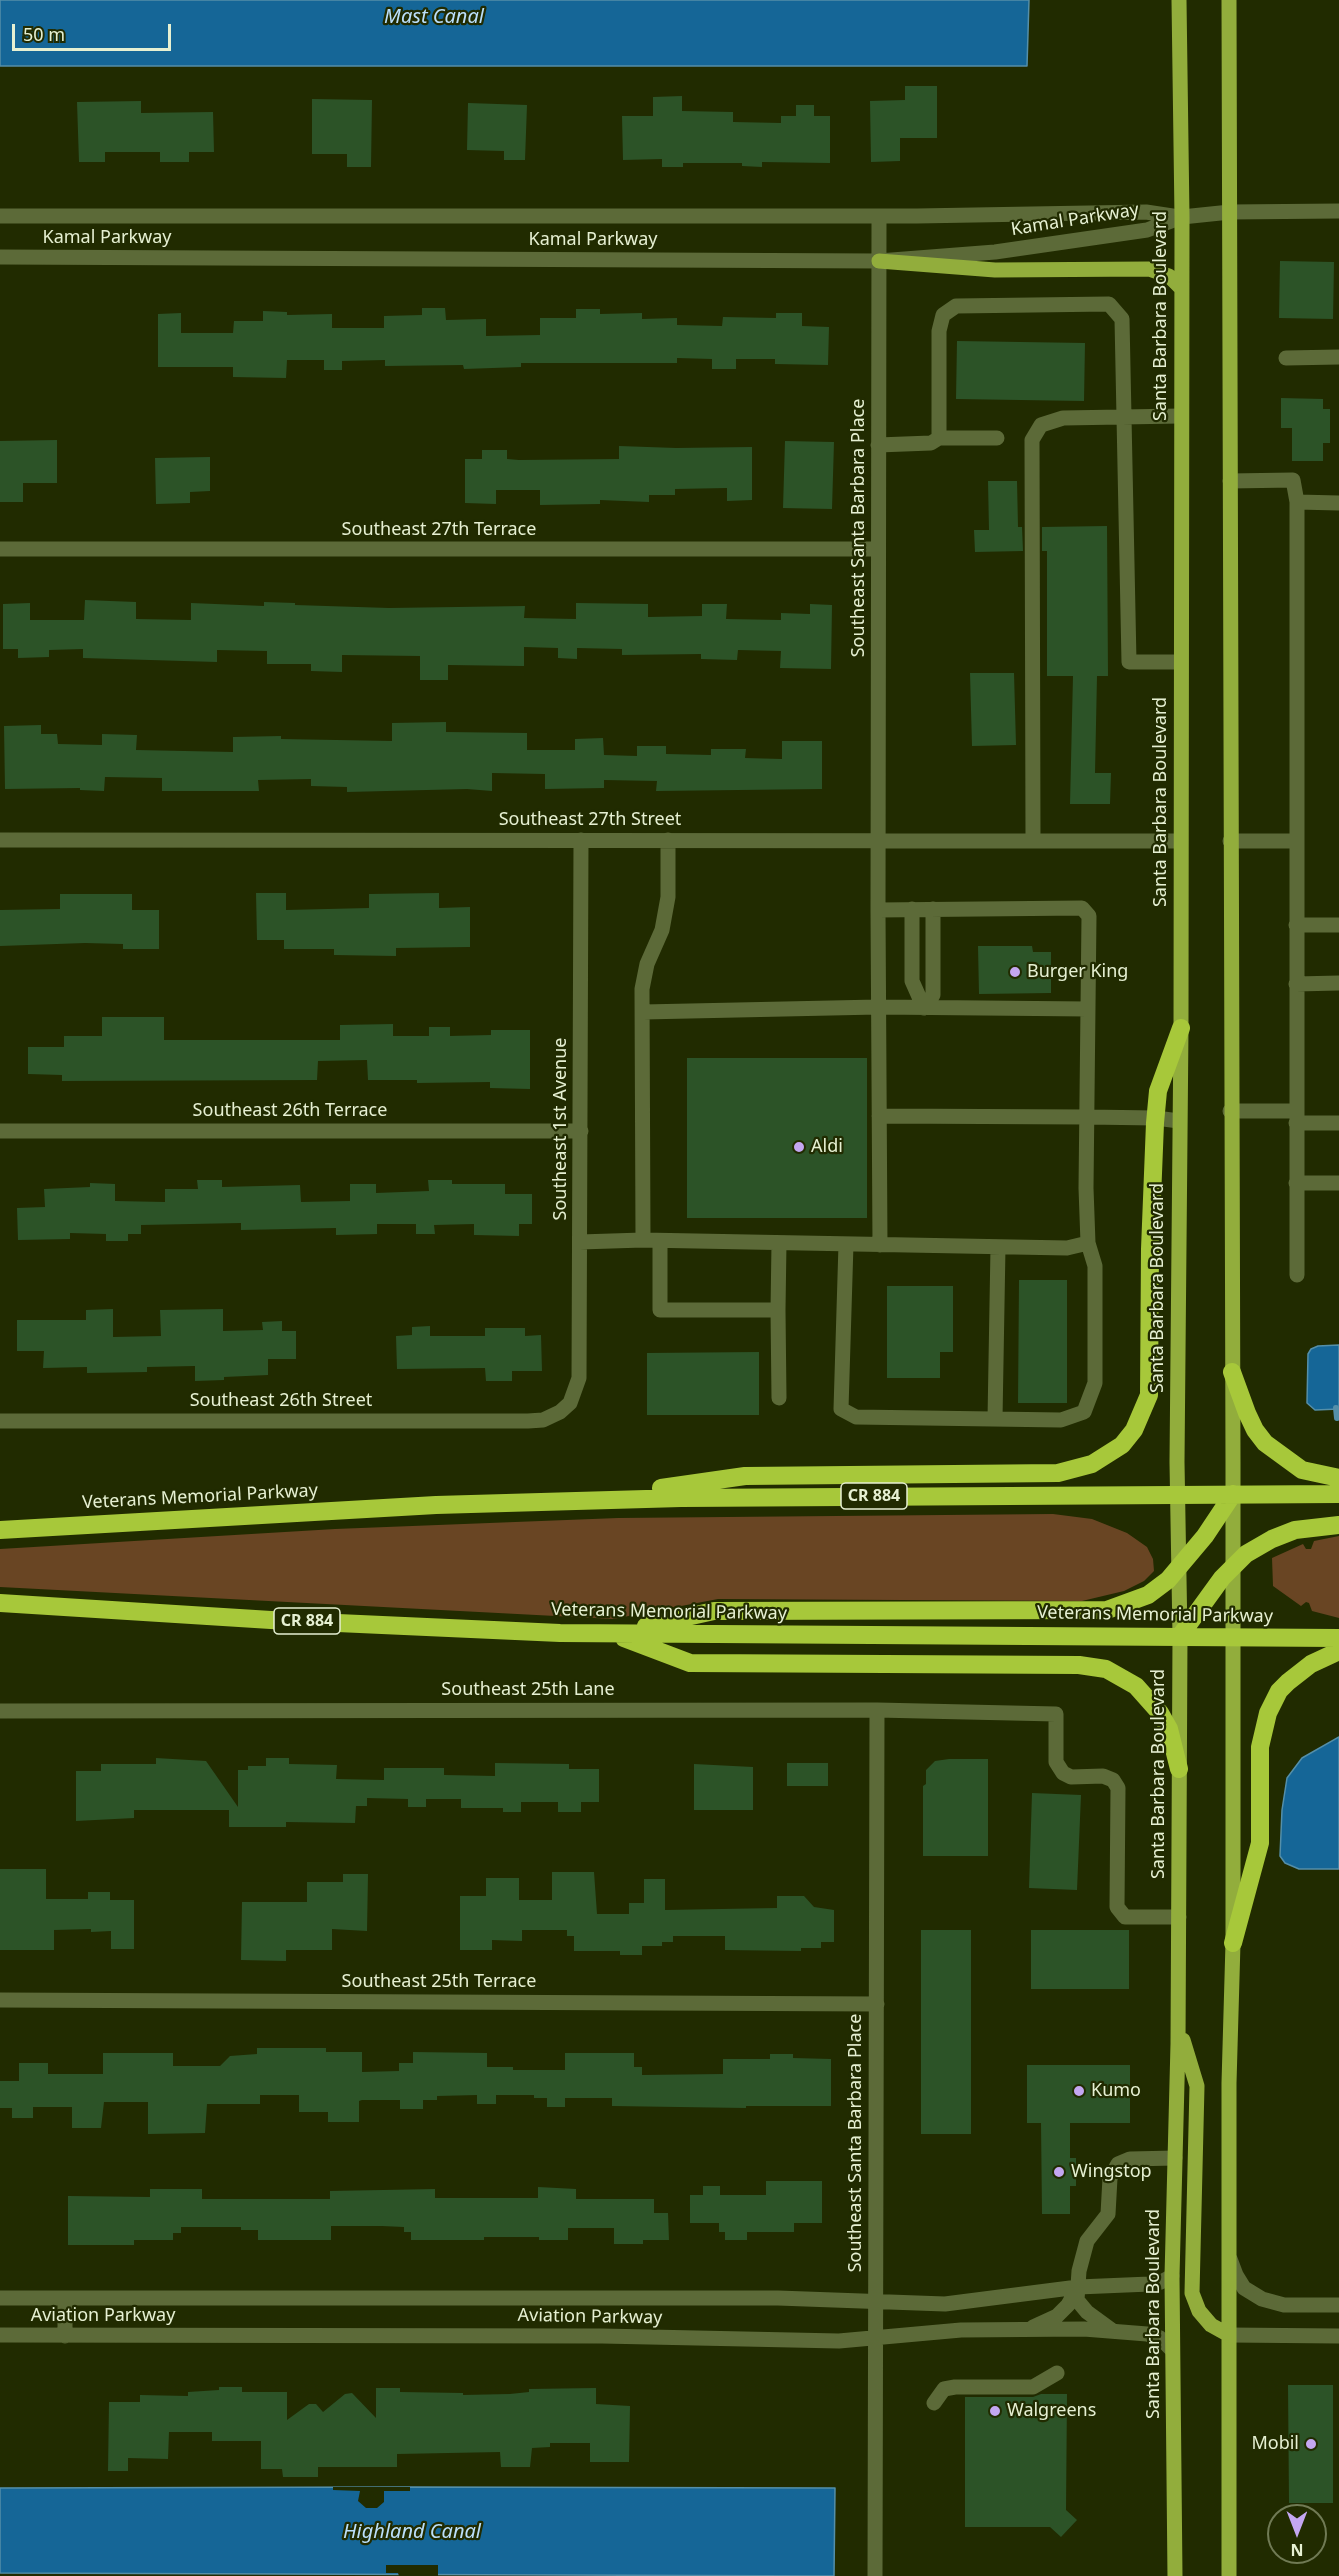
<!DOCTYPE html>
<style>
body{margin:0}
#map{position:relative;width:1339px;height:2576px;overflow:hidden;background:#212b00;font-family:"Noto Sans",sans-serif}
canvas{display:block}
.north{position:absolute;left:1267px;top:2504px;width:60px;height:60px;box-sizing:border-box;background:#212b00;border:2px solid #707a54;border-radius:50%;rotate:180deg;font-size:16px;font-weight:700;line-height:24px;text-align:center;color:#e6f0d2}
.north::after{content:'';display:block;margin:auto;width:21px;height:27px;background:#c4a7f1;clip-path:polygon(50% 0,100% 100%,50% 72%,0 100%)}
.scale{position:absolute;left:12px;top:24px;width:159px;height:27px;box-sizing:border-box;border:3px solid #e6f0d2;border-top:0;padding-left:8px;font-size:18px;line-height:21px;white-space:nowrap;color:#e6f0d2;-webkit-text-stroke:4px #212b00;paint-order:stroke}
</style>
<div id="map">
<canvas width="1339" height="2576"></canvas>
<div class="north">N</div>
<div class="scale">50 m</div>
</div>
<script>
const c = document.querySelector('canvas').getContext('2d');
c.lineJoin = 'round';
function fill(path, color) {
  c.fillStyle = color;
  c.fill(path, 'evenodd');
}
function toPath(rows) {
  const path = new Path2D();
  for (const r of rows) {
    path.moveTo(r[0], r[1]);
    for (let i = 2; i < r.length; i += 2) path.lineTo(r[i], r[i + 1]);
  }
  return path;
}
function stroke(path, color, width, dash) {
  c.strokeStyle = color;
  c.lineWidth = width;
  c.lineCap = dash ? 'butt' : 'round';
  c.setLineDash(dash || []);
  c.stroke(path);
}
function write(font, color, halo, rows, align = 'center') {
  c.font = font + ' "Noto Sans",sans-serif';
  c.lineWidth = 4.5;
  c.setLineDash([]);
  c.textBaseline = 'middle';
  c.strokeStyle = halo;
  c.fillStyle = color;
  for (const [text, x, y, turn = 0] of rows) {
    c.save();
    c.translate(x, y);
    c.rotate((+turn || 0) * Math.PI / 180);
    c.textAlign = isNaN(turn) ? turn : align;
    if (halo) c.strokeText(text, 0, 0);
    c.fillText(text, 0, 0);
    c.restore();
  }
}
const green = toPath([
 [1053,1514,1092,1519,1127,1533,1147,1547,1153,1559,1154,1571,1144,1581,1124,1591,1082,1601,718,1599,613,1619,0,1587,0,1549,335,1529,618,1518],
 [1339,1536,1339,1618,1312,1611,1309,1603,1306,1602,1301,1606,1273,1586,1272,1558,1303,1544,1306,1549,1311,1549,1314,1541]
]);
const water = toPath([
 [0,0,1029,0,1027,66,0,66,0,0],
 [1339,1345,1339,1409,1315,1410,1307,1403,1308,1354,1311,1349,1318,1346,1339,1345],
 [1339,1737,1339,1869,1299,1869,1285,1863,1280,1856,1282,1810,1287,1778,1302,1758,1339,1737],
 [410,2487,835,2488,834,2576,0,2573,0,2488,410,2487]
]);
const pier = toPath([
 [333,2487,410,2487,410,2491,384,2491,384,2502,377,2508,366,2508,358,2501,360,2491,333,2490],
 [386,2565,438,2565,438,2576,399,2576,398,2573,386,2573]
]);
const stream = toPath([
 [1336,1408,1337,1418]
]);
const building = toPath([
 [905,86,937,86,937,138,900,138,900,161,871,162,870,101,905,100],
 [682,96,682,111,733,112,733,122,781,123,781,116,796,116,796,105,814,105,814,116,830,116,830,163,762,162,762,167,742,166,742,163,683,163,683,167,662,167,662,159,623,160,622,116,653,116,653,97],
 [312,99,372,100,371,167,347,167,347,154,312,154],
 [141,101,141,113,213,112,214,152,189,152,189,162,160,162,160,152,105,152,105,162,79,162,77,102],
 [468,103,527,105,525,160,504,160,504,151,467,150],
 [1280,261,1334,262,1333,319,1279,318],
 [422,308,445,308,446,320,486,319,486,336,540,335,540,318,576,318,576,309,600,309,600,314,642,313,642,319,677,318,677,325,722,326,723,317,776,318,776,313,802,313,802,326,829,327,828,365,775,364,775,359,736,359,736,369,712,369,712,359,677,358,677,363,521,363,521,367,464,369,463,365,385,366,385,360,342,361,342,370,324,370,324,360,287,360,286,378,233,377,233,367,158,367,158,314,181,313,181,333,233,333,234,321,263,321,263,311,287,312,287,315,332,314,332,328,384,328,384,316,422,315],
 [957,341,1085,343,1084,401,956,399],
 [1281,398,1323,399,1323,409,1330,409,1330,443,1323,443,1323,461,1292,461,1292,428,1281,428],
 [57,440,57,483,23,483,23,502,0,502,0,441],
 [785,441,834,442,832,509,783,508],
 [619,446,676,448,752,447,752,500,727,501,727,488,675,489,675,495,649,495,649,502,600,500,600,504,540,505,540,490,496,490,496,504,465,503,465,459,482,459,482,450,507,450,507,459,519,460,619,459],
 [210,457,210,491,190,492,190,503,156,504,155,458],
 [988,481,1017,481,1018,527,1022,527,1023,551,975,552,974,530,989,530],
 [1107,526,1108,676,1097,676,1095,773,1111,773,1110,804,1070,804,1073,676,1047,676,1047,551,1042,551,1042,527],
 [85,600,136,602,136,619,191,620,191,603,264,606,264,602,295,603,295,605,389,608,525,606,524,618,576,619,576,603,648,604,648,617,702,616,702,604,727,604,726,619,781,620,781,613,810,614,810,604,832,605,831,669,780,668,781,651,738,650,737,660,701,659,701,654,622,655,622,649,577,648,577,659,558,658,558,648,524,647,524,666,448,665,448,680,420,680,420,656,342,655,342,672,311,671,311,664,267,664,267,651,217,650,217,662,83,658,83,649,49,650,49,657,18,658,18,649,3,649,3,604,30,603,30,620,84,620],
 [970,673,1014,673,1016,745,972,746],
 [446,722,446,732,527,733,527,750,575,750,575,739,603,738,604,755,637,756,637,746,666,746,666,754,711,755,711,749,746,749,745,758,782,759,782,741,822,741,822,789,656,791,657,781,604,780,604,788,545,789,545,774,492,773,492,791,467,789,347,792,347,787,311,786,311,779,258,780,259,791,162,791,162,778,105,777,104,791,80,790,80,788,5,789,4,726,41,725,41,734,57,734,58,744,102,745,102,734,137,735,136,750,233,752,233,737,281,736,281,739,392,741,392,723],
 [256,893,286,893,286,910,369,908,369,894,439,893,439,908,470,907,470,947,396,948,396,956,334,955,334,949,284,949,284,940,257,940],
 [60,894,132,894,132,910,159,910,159,949,123,949,123,944,85,943,0,946,0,910,60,909],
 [978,946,1032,946,1033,952,1051,952,1051,993,979,994],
 [102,1017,164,1017,164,1040,340,1040,340,1025,393,1024,393,1036,429,1036,429,1027,450,1027,450,1036,491,1035,491,1030,530,1030,530,1089,490,1088,490,1082,417,1083,417,1080,368,1080,367,1060,318,1061,317,1080,62,1081,62,1075,28,1074,28,1047,64,1047,64,1036,102,1036],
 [687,1058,867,1058,867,1218,687,1218],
 [197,1180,222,1180,222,1187,300,1185,301,1202,350,1201,350,1184,376,1184,376,1193,429,1191,428,1180,452,1180,452,1184,505,1184,505,1194,532,1194,532,1224,519,1224,519,1236,474,1235,474,1224,434,1225,435,1234,416,1234,416,1224,377,1224,377,1234,336,1235,336,1228,241,1230,241,1223,141,1225,141,1234,128,1234,128,1241,106,1241,106,1234,70,1233,70,1239,18,1240,17,1208,45,1207,44,1189,90,1187,90,1183,115,1184,115,1201,165,1202,165,1189,198,1189],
 [1019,1280,1067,1280,1067,1403,1018,1403],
 [887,1286,953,1286,953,1352,940,1352,940,1378,887,1378],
 [113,1309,113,1337,161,1336,160,1310,223,1309,223,1331,263,1330,262,1322,282,1321,282,1331,296,1331,296,1359,268,1359,268,1375,224,1377,224,1380,195,1381,195,1366,147,1367,147,1372,87,1373,87,1367,43,1368,44,1351,17,1351,17,1320,86,1320,86,1310],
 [430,1326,430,1336,485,1336,485,1328,525,1328,525,1336,541,1335,542,1371,512,1371,512,1381,486,1381,485,1368,397,1369,396,1336,412,1335,412,1327],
 [759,1352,759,1415,647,1415,647,1353],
 [156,1758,206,1761,238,1807,238,1770,248,1770,248,1766,266,1766,266,1758,289,1758,289,1764,337,1765,336,1779,384,1780,384,1768,444,1768,444,1775,495,1776,495,1763,569,1764,569,1769,599,1769,599,1802,581,1802,581,1812,558,1812,558,1802,521,1802,521,1812,503,1812,503,1808,461,1808,461,1799,426,1799,426,1807,408,1807,408,1799,367,1798,367,1806,356,1806,355,1823,286,1822,286,1827,229,1827,229,1810,134,1810,134,1818,76,1821,76,1771,101,1771,101,1764,156,1764],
 [949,1759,988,1759,988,1856,923,1856,923,1786,926,1784,926,1770,935,1761],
 [787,1763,828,1763,828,1786,787,1786],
 [694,1764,753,1767,753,1810,694,1810],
 [1032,1793,1081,1795,1077,1890,1029,1888],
 [0,1869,46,1869,46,1899,88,1899,88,1892,110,1892,110,1900,134,1900,134,1949,111,1949,111,1931,91,1932,91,1929,54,1930,54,1950,0,1950],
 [552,1872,594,1872,597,1914,629,1914,629,1903,644,1903,644,1879,665,1879,665,1910,777,1908,777,1896,804,1896,814,1907,834,1910,834,1942,821,1942,821,1948,801,1948,801,1951,725,1950,725,1936,673,1936,673,1942,662,1942,662,1946,642,1946,642,1955,620,1955,620,1951,574,1951,574,1936,567,1936,567,1930,522,1930,522,1941,492,1940,492,1950,460,1950,460,1896,486,1896,486,1878,519,1878,519,1900,552,1900],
 [343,1874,368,1874,367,1931,332,1929,332,1950,286,1950,286,1961,241,1960,242,1902,307,1902,307,1882,343,1882],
 [921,1930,971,1930,971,2134,921,2134],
 [1031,1930,1129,1930,1129,1989,1031,1989],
 [257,2048,326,2048,326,2052,362,2052,362,2072,399,2071,399,2063,413,2063,413,2052,487,2053,487,2067,513,2067,513,2070,565,2070,565,2053,634,2053,634,2067,642,2067,642,2075,723,2074,723,2059,770,2059,770,2054,793,2054,793,2058,831,2059,831,2106,746,2106,746,2108,612,2106,612,2098,565,2098,565,2107,547,2107,547,2098,534,2098,534,2095,496,2095,496,2104,477,2104,477,2095,437,2096,437,2100,423,2100,423,2109,400,2109,400,2100,362,2100,359,2101,359,2122,328,2122,328,2112,299,2112,299,2095,260,2095,260,2104,207,2104,205,2133,148,2134,148,2102,104,2102,101,2128,72,2128,72,2107,33,2107,33,2118,12,2118,12,2108,0,2108,0,2081,19,2081,19,2063,48,2063,48,2074,103,2074,103,2053,173,2053,173,2066,220,2066,230,2056,257,2054],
 [1027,2065,1130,2065,1130,2123,1070,2123,1070,2158,1076,2158,1076,2186,1070,2186,1070,2214,1042,2214,1041,2123,1027,2123],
 [766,2181,822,2181,822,2223,794,2223,794,2232,747,2232,747,2240,725,2240,725,2232,719,2232,719,2223,690,2223,690,2195,703,2195,703,2186,720,2186,720,2195,766,2195],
 [538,2187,576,2189,576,2199,654,2199,654,2213,668,2213,669,2240,643,2240,643,2244,614,2244,614,2228,568,2228,568,2240,539,2240,539,2237,484,2237,484,2240,411,2240,411,2232,404,2232,404,2227,382,2226,331,2226,331,2240,258,2240,258,2230,241,2230,241,2227,181,2227,181,2233,173,2233,173,2240,134,2240,134,2245,68,2245,68,2196,150,2197,150,2189,202,2189,202,2199,330,2199,330,2191,435,2189,435,2198,538,2198],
 [1288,2385,1333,2385,1333,2503,1289,2503],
 [219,2387,242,2387,242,2392,287,2392,287,2420,309,2404,316,2404,323,2412,345,2394,352,2393,376,2418,376,2388,400,2388,400,2392,463,2393,463,2395,510,2394,529,2392,529,2389,596,2388,596,2404,630,2406,629,2462,590,2462,590,2443,550,2443,550,2447,532,2448,530,2467,501,2467,500,2452,397,2454,397,2467,318,2467,318,2477,283,2477,282,2469,261,2469,261,2441,212,2441,212,2432,169,2432,168,2459,128,2458,128,2471,108,2471,109,2402,140,2402,140,2395,188,2396,188,2392,219,2390],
 [1041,2394,1067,2394,1066,2510,1077,2520,1061,2537,1050,2527,965,2527,965,2397,1033,2397]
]);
const minor = toPath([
 [0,216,917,216,1146,212,1179,217],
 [0,257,879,261,995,252,1147,230,1182,217,1230,212,1339,211],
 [1286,358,1339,357],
 [939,438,997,438],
 [878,445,931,443,939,438,939,331,943,315,956,306,1109,304,1122,319,1129,662,1180,662],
 [1230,481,1293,480,1297,502],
 [0,549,878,549],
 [0,840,1180,841],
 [668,840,668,897,662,930,647,964,642,989,643,1240,1067,1248,1088,1243,1086,1188,1089,916,1082,908,878,910,880,1245],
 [1033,840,1032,440,1041,425,1063,418,1180,416],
 [1230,841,1296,841],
 [912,909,912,981,924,1008],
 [878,910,879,216],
 [1296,925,1339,925],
 [1296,984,1339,983],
 [924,1008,933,995,933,909],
 [643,1012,878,1007,1088,1009],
 [1230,1111,1295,1111],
 [879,1116,1087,1117,1156,1118,1179,1121],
 [1296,1123,1339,1123],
 [0,1131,581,1131],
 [1296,1183,1339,1183],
 [660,1241,660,1310,778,1310,779,1243],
 [580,1242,643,1240],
 [846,1244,841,1409,856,1417,1061,1420,1084,1412,1095,1383,1095,1266,1088,1243],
 [1297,1275,1297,502,1339,503],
 [778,1310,779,1398],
 [995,1419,998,1247],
 [0,1421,528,1421,543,1420,560,1412,570,1403,579,1378,581,840],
 [0,1711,877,1710,1056,1714,1056,1762,1063,1773,1071,1777,1103,1776,1113,1780,1118,1788,1117,1907,1125,1917,1179,1917],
 [0,2000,877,2004],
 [1230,2259,1236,2275,1244,2288,1262,2299,1284,2305,1339,2305],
 [0,2298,778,2298,945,2304,1078,2287,1150,2284,1161,2282,1172,2276],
 [65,2298,65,2336],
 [1033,2327,1057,2316,1068,2305,1077,2289],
 [1113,2331,1087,2312,1077,2300,1079,2271,1087,2241,1108,2214,1110,2178,1118,2164,1130,2159,1175,2158],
 [0,2335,602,2336,839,2341,961,2330,1084,2329,1147,2334,1160,2338,1172,2350],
 [1229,2335,1339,2336],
 [934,2403,944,2389,955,2387,1033,2387,1057,2373],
 [875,2576,877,1710]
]);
const major = toPath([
 [1229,0,1233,1462,1233,1943,1229,2083,1229,2576],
 [879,261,995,270,1149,269,1169,276,1181,288],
 [1183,2040,1197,2086,1192,2293,1199,2311,1211,2325,1229,2335],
 [1175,2576,1172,2276,1178,2044,1180,1636,1177,1462,1181,1028,1182,217,1179,0]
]);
const highway = toPath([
 [1232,1372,1247,1413,1255,1430,1265,1443,1302,1470,1339,1478],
 [661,1488,745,1476,1058,1473,1092,1464,1122,1445,1134,1430,1149,1395,1150,1249,1155,1123,1158,1091,1181,1028],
 [0,1530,436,1505,681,1498,1339,1494],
 [0,1603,271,1620,560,1633,1339,1638],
 [646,1626,714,1611,1107,1610,1148,1595,1168,1580,1205,1536,1233,1494],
 [1180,1636,1222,1578,1246,1554,1272,1539,1295,1530,1339,1525],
 [624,1638,690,1663,1079,1665,1106,1669,1136,1686,1160,1713,1169,1729,1179,1769],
 [1233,1943,1260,1843,1260,1747,1268,1713,1279,1691,1288,1682,1311,1664,1339,1651]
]);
const markers = [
 [1015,972,6,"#c4a7f1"],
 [799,1147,6,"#c4a7f1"],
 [1079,2091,6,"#c4a7f1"],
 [1059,2172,6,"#c4a7f1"],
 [995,2411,6,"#c4a7f1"],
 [1311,2444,6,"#c4a7f1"]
];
const shields = [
 [874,1496,66],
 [307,1621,66]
];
const shieldNames = [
 ["CR 884",874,1496],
 ["CR 884",307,1621]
];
const streetNames = [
 ["Kamal Parkway",1075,220,-9],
 ["Kamal Parkway",107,238],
 ["Kamal Parkway",593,240],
 ["Santa Barbara Boulevard",1161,316,-90],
 ["Southeast Santa Barbara Place",859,528,-90],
 ["Southeast 27th Terrace",439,530],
 ["Santa Barbara Boulevard",1161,802,-90],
 ["Southeast 27th Street",590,820],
 ["Southeast 26th Terrace",290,1111],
 ["Southeast 1st Avenue",561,1129,-90],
 ["Santa Barbara Boulevard",1158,1288,-90],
 ["Southeast 26th Street",281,1401],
 ["Veterans Memorial Parkway",200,1497,-3],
 ["Veterans Memorial Parkway",669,1612,1],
 ["Veterans Memorial Parkway",1155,1615,1],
 ["Southeast 25th Lane",528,1690],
 ["Santa Barbara Boulevard",1159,1774,-90],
 ["Southeast 25th Terrace",439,1982],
 ["Southeast Santa Barbara Place",856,2143,-90],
 ["Santa Barbara Boulevard",1154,2314,-90],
 ["Aviation Parkway",103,2316],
 ["Aviation Parkway",590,2317,1]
];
const poiNames = [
 ["Burger King",1027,972],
 ["Aldi",811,1147],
 ["Kumo",1091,2091],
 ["Wingstop",1071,2172],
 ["Walgreens",1007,2411],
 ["Mobil",1299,2444,"right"]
];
const waterNames = [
 ["Mast Canal",434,17],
 ["Highland Canal",412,2532]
];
fill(green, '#694523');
fill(water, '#156697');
stroke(water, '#548fa9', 1.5);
fill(pier, '#212b00');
stroke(stream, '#548fa9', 6);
fill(building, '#2c5327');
stroke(minor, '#5c6a38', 15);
stroke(major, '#92ad3c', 15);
stroke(highway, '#a7c83a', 18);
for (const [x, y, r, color] of markers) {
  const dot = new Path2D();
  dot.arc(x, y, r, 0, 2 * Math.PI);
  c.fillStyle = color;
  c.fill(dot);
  stroke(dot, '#212b00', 2);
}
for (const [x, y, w] of shields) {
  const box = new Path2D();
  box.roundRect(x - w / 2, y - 13, w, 26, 4.5);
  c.fillStyle = '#212b00';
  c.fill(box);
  stroke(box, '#e6f0d2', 1.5);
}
write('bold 16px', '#e6f0d2', null, shieldNames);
write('18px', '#e6f0d2', '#212b00', streetNames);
write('18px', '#e6f0d2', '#212b00', poiNames, 'left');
write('italic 20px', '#bbdffb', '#212b00', waterNames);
</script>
